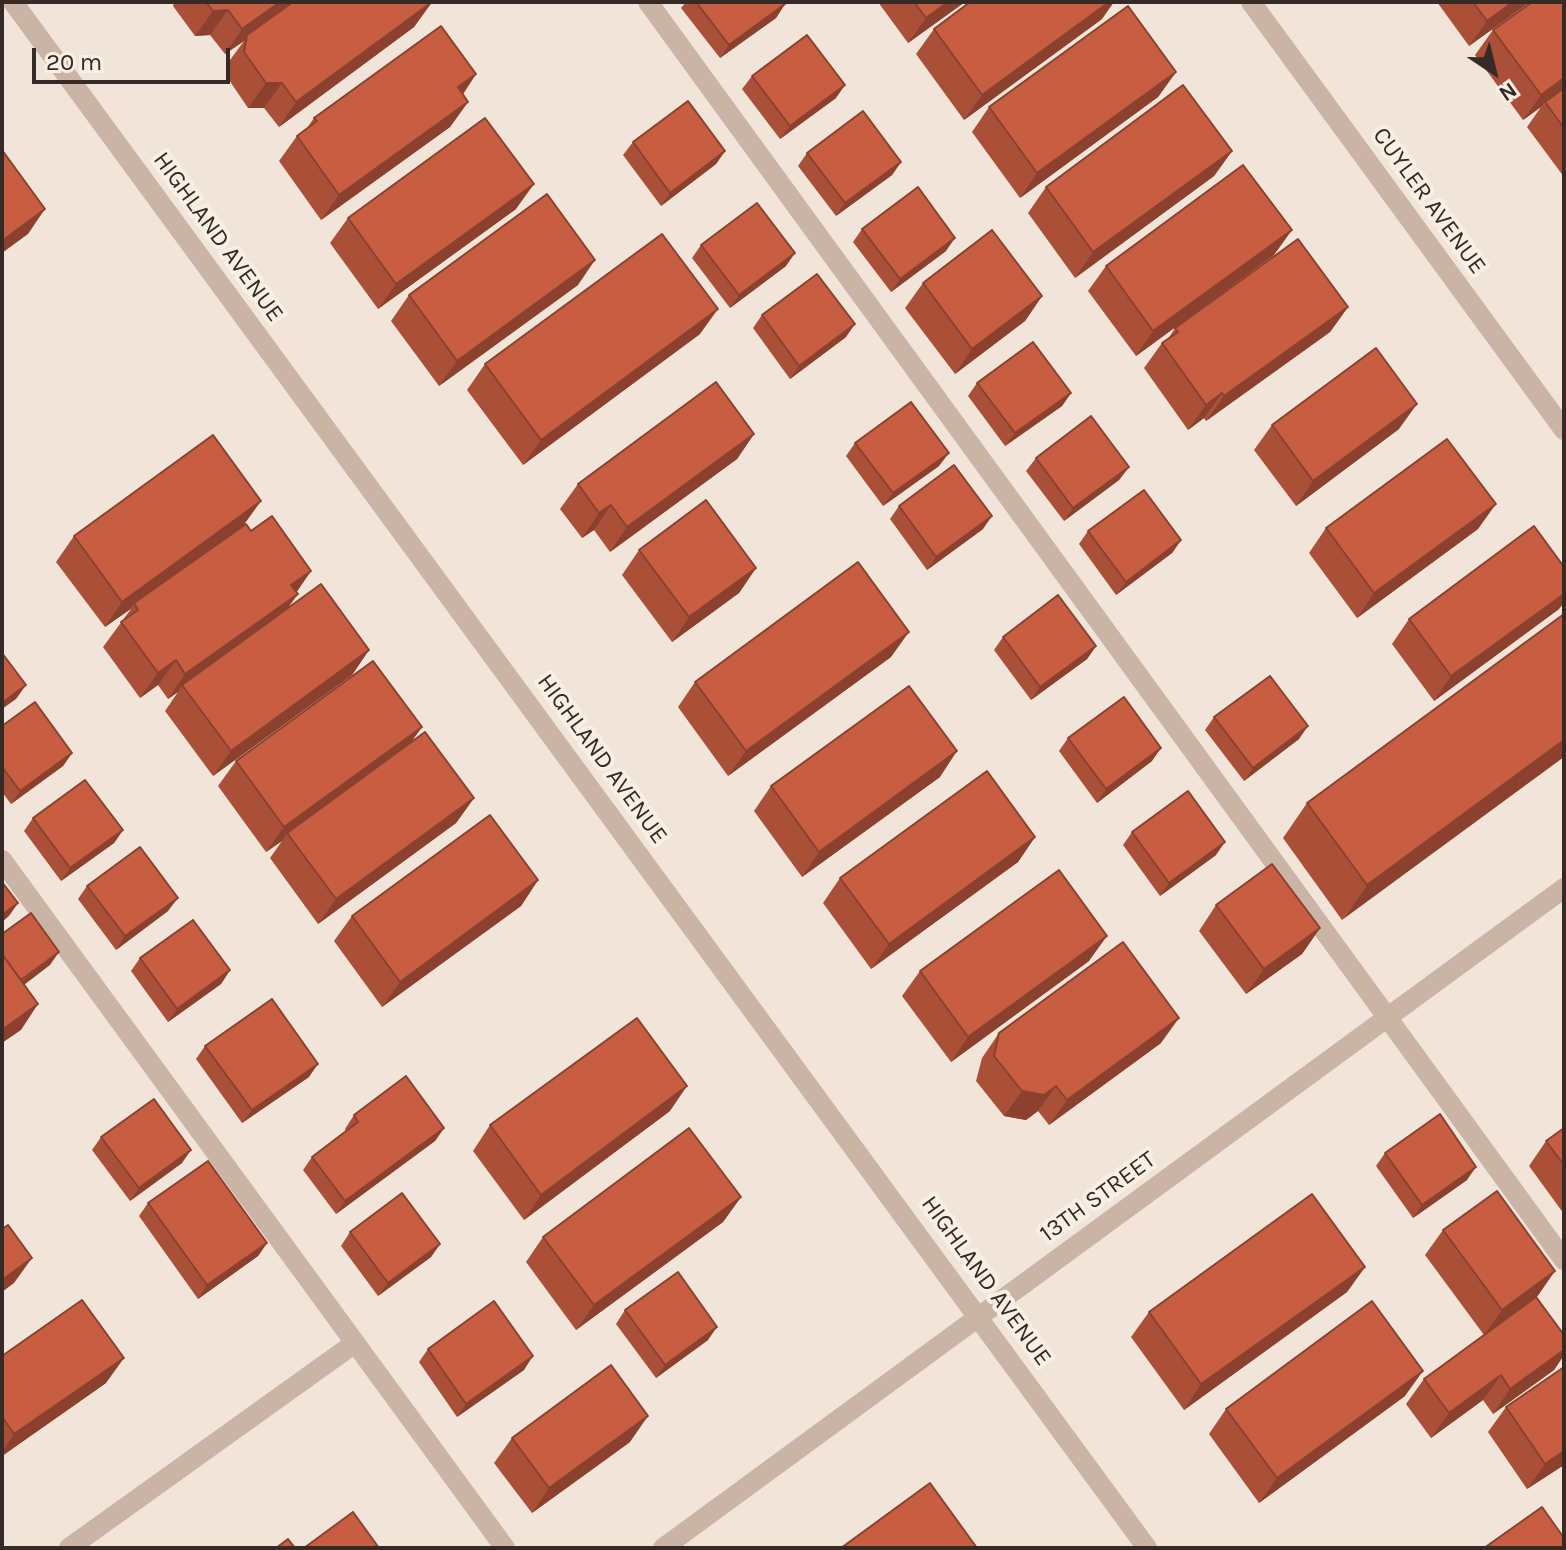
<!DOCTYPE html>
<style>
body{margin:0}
#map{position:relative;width:1566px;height:1550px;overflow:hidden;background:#f1e5d9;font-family:Karla,sans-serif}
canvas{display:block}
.frame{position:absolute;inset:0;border:4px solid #352a26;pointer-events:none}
.north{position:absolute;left:1454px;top:32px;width:80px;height:80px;-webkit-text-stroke:6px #f9efe5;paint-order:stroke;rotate:145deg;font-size:22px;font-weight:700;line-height:32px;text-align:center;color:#352a26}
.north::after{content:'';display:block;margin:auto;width:28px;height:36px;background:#352a26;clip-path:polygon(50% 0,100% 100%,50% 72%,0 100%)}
.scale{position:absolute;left:32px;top:48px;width:198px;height:36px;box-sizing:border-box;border:4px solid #352a26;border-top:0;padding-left:10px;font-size:24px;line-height:28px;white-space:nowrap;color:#352a26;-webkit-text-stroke:6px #f9efe5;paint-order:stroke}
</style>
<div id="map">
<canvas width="1566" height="1550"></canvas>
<div class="frame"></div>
<div class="north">N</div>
<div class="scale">20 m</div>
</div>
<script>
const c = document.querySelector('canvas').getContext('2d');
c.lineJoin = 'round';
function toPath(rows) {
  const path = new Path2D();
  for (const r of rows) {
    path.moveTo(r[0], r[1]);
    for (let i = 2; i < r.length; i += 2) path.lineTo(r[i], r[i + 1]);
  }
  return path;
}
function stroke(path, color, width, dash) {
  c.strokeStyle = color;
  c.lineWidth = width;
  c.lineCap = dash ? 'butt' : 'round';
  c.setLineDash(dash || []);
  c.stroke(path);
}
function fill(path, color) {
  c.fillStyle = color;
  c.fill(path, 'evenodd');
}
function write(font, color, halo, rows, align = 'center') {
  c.font = font + ' Karla,sans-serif';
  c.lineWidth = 8;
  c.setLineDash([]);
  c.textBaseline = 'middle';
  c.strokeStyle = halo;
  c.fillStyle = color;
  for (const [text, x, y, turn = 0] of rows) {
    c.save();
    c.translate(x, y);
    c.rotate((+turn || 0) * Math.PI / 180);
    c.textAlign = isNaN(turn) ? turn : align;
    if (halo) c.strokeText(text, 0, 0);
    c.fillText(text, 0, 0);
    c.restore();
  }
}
const lane = toPath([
 [648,2,1564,1260],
 [2,860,505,1548],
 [69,1548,355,1343]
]);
const street = toPath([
 [13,2,1147,1548],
 [1251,2,1564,430],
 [663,1548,1564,888]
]);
const wall = toPath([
 [174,2,432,2,414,27,279,127,264,108,248,108,227,77,230,60,244,41,225,54,210,35,195,36,173,6],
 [686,2,783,2,785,4,776,18,720,58,681,8],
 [878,2,965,2,908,43],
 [1437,2,1530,2,1469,46],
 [1564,2,1564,177,1527,127,1541,107,1523,120,1475,55,1493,30],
 [1102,19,964,120,916,54,934,29],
 [1176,72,1158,97,1020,198,972,132,989,107],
 [476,74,463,94,468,102,450,127,321,220,279,161,297,136,307,128,314,118],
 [752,76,836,98,780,139,742,89],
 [633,142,725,151,716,164,661,206,623,155],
 [1232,151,1214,176,1075,278,1028,213,1046,187],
 [807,153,901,162,892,175,836,216,798,166],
 [516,209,378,309,330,243,348,218],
 [862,229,946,251,891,292,853,242],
 [701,245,786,266,730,308,692,258],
 [1274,255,1136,356,1088,291,1106,266],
 [923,283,1042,296,1025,321,955,374,905,308],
 [578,285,439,386,391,321,409,295],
 [1348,307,1330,332,1206,421,1204,418,1188,430,1144,368,1162,343,1168,339,1175,328],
 [762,315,846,337,790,379,753,328],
 [700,334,523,465,467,390,485,364],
 [977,383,1071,393,1062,406,1005,446,968,396],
 [1272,425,1399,429,1296,506,1254,450],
 [754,434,737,459,610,552,594,530,582,538,560,509,578,484],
 [855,443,939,466,883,506,846,456],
 [1036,458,1129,467,1119,480,1064,521,1026,471],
 [899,506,983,529,927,570,890,519],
 [244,525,251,531,311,571,296,592,287,609,369,650,352,675,213,776,165,711,178,692,168,699,158,685,140,698,103,647,131,609,105,627,56,562,74,536],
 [1326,528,1478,529,1357,618,1309,553],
 [1088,531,1181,540,1172,553,1116,595,1079,544],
 [639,550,756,568,739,593,672,642,622,575],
 [1559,609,1434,701,1392,644,1409,619],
 [1564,614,1342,920,1283,838,1307,803],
 [1003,637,1096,646,1087,659,1031,700,994,650],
 [891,657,728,776,678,707,695,682],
 [1214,717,1299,739,1244,781,1205,730],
 [2,726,72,753,63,766,11,804,2,792],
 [422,727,410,743,474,798,456,823,318,924,270,858,282,841,266,852,218,786,236,761],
 [1068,738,1152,761,1097,803,1059,751],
 [940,777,802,877,754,811,771,786],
 [33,818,123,830,114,843,61,881,24,831],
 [1132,832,1216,855,1160,896,1123,845],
 [1035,837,1018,862,871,969,823,903,840,878],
 [538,880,521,906,382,1007,334,941,352,916],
 [87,886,168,911,116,950,78,899],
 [1216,905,1320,928,1302,954,1246,994,1199,931],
 [140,958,230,970,221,984,168,1022,131,971],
 [1089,961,951,1062,902,996,920,971],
 [999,1033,1161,1043,1049,1125,1038,1111,1026,1120,1004,1116,976,1081,982,1058],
 [205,1046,309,1077,242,1123,196,1059],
 [670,1111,524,1220,473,1151,490,1125],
 [354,1115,444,1128,435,1141,336,1214,303,1170,312,1157,346,1131,345,1129],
 [1564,1128,1564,1214,1529,1166,1546,1141],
 [101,1137,182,1163,130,1201,92,1150],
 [1385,1153,1467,1180,1413,1218,1376,1166],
 [741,1197,723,1222,576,1330,526,1262,543,1237],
 [148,1203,267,1243,258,1256,198,1299,139,1216],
 [1443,1230,1537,1297,1564,1335,1564,1355,1554,1370,1493,1414,1483,1400,1431,1438,1406,1404,1424,1379,1484,1335,1425,1255],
 [350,1232,440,1244,431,1257,378,1296,341,1246],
 [1365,1267,1347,1292,1184,1410,1131,1337,1149,1312],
 [625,1310,708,1340,656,1378,616,1324],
 [428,1349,524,1370,457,1417,419,1362],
 [2,1356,106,1383,2,1456],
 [1405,1396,1259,1503,1209,1434,1226,1409],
 [1506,1407,1564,1465,1527,1489,1488,1432],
 [512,1438,630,1442,532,1513,494,1463]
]);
const shadedWall = toPath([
 [280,2,297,2,247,35,244,41,225,54,242,29],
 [432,2,414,27,279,127,296,102],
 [948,2,965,2,908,43,926,18],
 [1109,2,1114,2,1102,19,964,120,982,95],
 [1513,2,1530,2,1469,46,1487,21],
 [785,4,776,18,720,58,729,45],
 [228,10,210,35,195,36,213,11],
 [1176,72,1158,97,1020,198,1037,173],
 [476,74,459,100,458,87],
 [1564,78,1564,90,1545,102,1541,107,1523,120,1541,95],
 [266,83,282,83,264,108,248,108],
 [845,85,836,98,780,139,790,126],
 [468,102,450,127,321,220,339,195],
 [725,151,716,164,661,206,670,193],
 [1232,151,1214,176,1075,278,1093,252],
 [901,162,892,175,836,216,845,203],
 [534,184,516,209,378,309,396,284],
 [45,209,28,234,2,253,2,241],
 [1292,230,1274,255,1136,356,1153,331],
 [955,238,946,251,891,292,900,279],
 [795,253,786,266,730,308,739,295],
 [595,260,578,285,439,386,457,361],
 [1042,296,1025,321,955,374,972,349],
 [1348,307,1330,332,1206,421,1224,396],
 [718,309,700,334,523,465,541,440],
 [855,324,846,337,790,379,799,366],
 [1071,393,1062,406,1005,446,1015,433],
 [1222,393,1204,418,1188,430,1206,405],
 [1417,404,1399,429,1296,506,1313,481],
 [754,434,737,459,610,552,627,527],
 [949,453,939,466,883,506,893,493],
 [1129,467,1119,480,1064,521,1073,508],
 [261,501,243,526,134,603,130,609,105,627,122,602],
 [1496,504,1478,529,1357,618,1374,593],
 [611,505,594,530,582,538,599,513],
 [992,516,983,529,927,570,936,557],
 [1181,540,1172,553,1116,595,1126,582],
 [756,568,739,593,672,642,689,617],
 [311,571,294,596,291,585],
 [298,594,280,619,182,685,178,692,168,699,185,674],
 [1564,594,1564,603,1559,609,1434,701,1451,676],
 [909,632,891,657,728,776,746,751],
 [1096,646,1087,659,1031,700,1040,687],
 [369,650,352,675,213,776,231,751],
 [176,660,158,685,140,698,158,673],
 [26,685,16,699,2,709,2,703],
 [1308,726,1299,739,1244,781,1253,768],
 [422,727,404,752,287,833,282,841,266,852,284,827],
 [1564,740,1564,757,1342,920,1367,885],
 [1161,748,1152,761,1097,803,1106,789],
 [957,751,940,777,802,877,819,852],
 [72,753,63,766,11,804,20,791],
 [474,798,456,823,318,924,336,899],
 [123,830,114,843,61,881,70,868],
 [1035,837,1018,862,871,969,889,944],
 [1225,842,1216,855,1160,896,1169,883],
 [538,880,521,906,382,1007,400,982],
 [178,898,168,911,116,950,125,936],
 [18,903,9,916,2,922,2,915],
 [1320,928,1302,954,1246,994,1264,969],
 [1107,936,1089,961,951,1062,968,1037],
 [59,952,50,965,7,998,16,985],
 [230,970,221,984,168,1022,177,1009],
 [38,1004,21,1030,2,1043,2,1030],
 [1179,1018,1161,1043,1049,1125,1067,1100],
 [318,1064,309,1077,242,1123,252,1110],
 [687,1086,670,1111,524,1220,541,1195],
 [1056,1086,1038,1111,1026,1120,1004,1116,1022,1091],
 [444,1128,435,1141,336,1214,345,1201],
 [191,1150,182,1163,130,1201,139,1188],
 [1476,1167,1467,1180,1413,1218,1422,1205],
 [741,1197,723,1222,576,1330,594,1305],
 [267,1243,258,1256,198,1299,207,1285],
 [440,1244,431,1257,378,1296,388,1283],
 [32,1258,14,1283,2,1292,2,1280],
 [1365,1267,1347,1292,1184,1410,1201,1384],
 [1555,1271,1537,1297,1484,1335,1502,1310],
 [717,1327,708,1340,656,1378,665,1365],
 [1564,1350,1564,1355,1554,1370,1493,1414,1510,1389],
 [533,1356,524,1370,457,1417,466,1404],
 [124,1358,106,1383,2,1456,2,1452,14,1434],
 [1423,1371,1405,1396,1259,1503,1277,1478],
 [1501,1375,1483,1400,1431,1438,1449,1413],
 [648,1416,630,1442,532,1513,549,1488],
 [1564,1451,1564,1465,1527,1489,1545,1464]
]);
const building = toPath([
 [206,2,280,2,242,29,228,10,213,11,206,2],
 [293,2,432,2,296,102,282,83,266,83,244,52,247,35,293,2],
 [696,2,783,2,785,4,729,45,696,2],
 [914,2,948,2,926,18,914,2],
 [970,2,1109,2,982,95,934,29,970,2],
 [1473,2,1513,2,1487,21,1473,2],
 [1532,2,1564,2,1564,78,1541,95,1493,30,1532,2],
 [1128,6,1176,72,1037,173,989,107,1128,6],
 [441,26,476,74,458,87,468,102,339,195,297,136,317,121,314,118,441,26],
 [807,35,845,85,790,126,752,76,807,35],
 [1183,85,1232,151,1093,252,1046,187,1183,85],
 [1564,88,1564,128,1545,102,1564,88],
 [688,101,725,151,670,193,633,142,688,101],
 [863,111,901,162,845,203,807,153,863,111],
 [485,118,534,184,396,284,348,218,485,118],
 [2,150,45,209,2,241,2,150],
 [1243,165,1292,230,1153,331,1106,266,1243,165],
 [918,187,955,238,900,279,862,229,918,187],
 [547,194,595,260,457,361,409,295,547,194],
 [757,203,795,253,739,295,701,245,757,203],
 [992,230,1042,296,972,349,923,283,992,230],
 [662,234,718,309,541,440,485,364,662,234],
 [1298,239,1348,307,1224,396,1222,393,1206,405,1162,343,1178,332,1175,328,1298,239],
 [817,274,855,324,799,366,762,315,817,274],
 [1033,342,1071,393,1015,433,977,383,1033,342],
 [1376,348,1417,404,1313,481,1272,425,1376,348],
 [716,382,754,434,627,527,611,505,599,513,578,484,716,382],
 [911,402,949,453,893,493,855,443,911,402],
 [1091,416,1129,467,1073,508,1036,458,1091,416],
 [213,435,261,501,122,602,74,536,213,435],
 [1447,439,1496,504,1374,593,1326,528,1447,439],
 [954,465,992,516,936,557,899,506,954,465],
 [1144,490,1181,540,1126,582,1088,531,1144,490],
 [706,500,756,568,689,617,639,550,706,500],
 [272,516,311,571,291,585,298,594,185,674,176,660,158,673,121,622,138,610,134,603,246,524,251,531,272,516],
 [1534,526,1564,567,1564,594,1451,676,1409,619,1534,526],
 [858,562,909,632,746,751,695,682,858,562],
 [321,584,369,650,231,751,182,685,321,584],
 [1058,595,1096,646,1040,687,1003,637,1058,595],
 [1564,614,1564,740,1367,885,1307,803,1564,614],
 [2,653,26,685,2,703,2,653],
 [373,661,422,727,284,827,236,761,373,661],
 [1270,676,1308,726,1253,768,1214,717,1270,676],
 [909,686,957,751,819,852,771,786,909,686],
 [1124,697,1161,748,1106,789,1068,738,1124,697],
 [35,702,72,753,20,791,2,767,2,726,35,702],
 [425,732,474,798,336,899,287,833,425,732],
 [987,771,1035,837,889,944,840,878,987,771],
 [85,780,123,830,70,868,33,818,85,780],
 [1188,791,1225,842,1169,883,1132,832,1188,791],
 [490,815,538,880,400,982,352,916,490,815],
 [140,847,178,898,125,936,87,886,140,847],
 [1272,864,1320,928,1264,969,1216,905,1272,864],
 [1059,870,1107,936,968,1037,920,971,1059,870],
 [2,882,18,903,2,915,2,882],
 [31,913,59,952,21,980,2,954,2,934,31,913],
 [193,920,230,970,177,1009,140,958,193,920],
 [1123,942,1179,1018,1067,1100,1056,1086,1044,1095,1022,1091,994,1056,999,1033,1123,942],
 [2,954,38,1004,2,1030,2,954],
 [272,999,318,1064,252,1110,205,1046,272,999],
 [637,1018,687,1086,541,1195,490,1125,637,1018],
 [406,1076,444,1128,345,1201,312,1157,358,1122,354,1115,406,1076],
 [154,1099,191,1150,139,1188,101,1137,154,1099],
 [1440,1114,1476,1167,1422,1205,1385,1153,1440,1114],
 [689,1128,741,1197,594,1305,543,1237,689,1128],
 [1564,1128,1564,1165,1546,1141,1564,1128],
 [208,1161,267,1243,207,1285,148,1203,208,1161],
 [1497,1191,1555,1271,1502,1310,1443,1230,1497,1191],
 [402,1193,440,1244,388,1283,350,1232,402,1193],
 [1312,1194,1365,1267,1201,1384,1149,1312,1312,1194],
 [8,1225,32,1258,2,1280,2,1229,8,1225],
 [678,1272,717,1327,665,1365,625,1310,678,1272],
 [1536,1297,1564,1335,1564,1350,1510,1389,1501,1375,1449,1413,1424,1379,1536,1297],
 [82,1300,124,1358,14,1434,2,1417,2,1356,82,1300],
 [494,1301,533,1356,466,1404,428,1349,494,1301],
 [1372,1301,1423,1371,1277,1478,1226,1409,1372,1301],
 [611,1365,648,1416,549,1488,512,1438,611,1365],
 [1564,1367,1564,1451,1545,1464,1506,1407,1564,1367],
 [930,1483,977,1548,841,1548,930,1483],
 [1542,1507,1564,1538,1564,1548,1484,1548,1542,1507],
 [353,1512,379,1548,304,1548,353,1512],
 [288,1539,295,1548,276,1548,288,1539]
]);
const streetNames = [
 ["CUYLER AVENUE",1429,201,54],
 ["HIGHLAND AVENUE",218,237,54],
 ["HIGHLAND AVENUE",602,759,54],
 ["13TH STREET",1098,1197,-36],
 ["HIGHLAND AVENUE",986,1281,54]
];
stroke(lane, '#c9b4a5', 20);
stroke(street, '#c9b4a5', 20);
fill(wall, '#ab5038');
fill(shadedWall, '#8b412e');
fill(building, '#c75d41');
stroke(building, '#8b412e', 2);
write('24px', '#352a26', '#f9efe5', streetNames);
</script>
